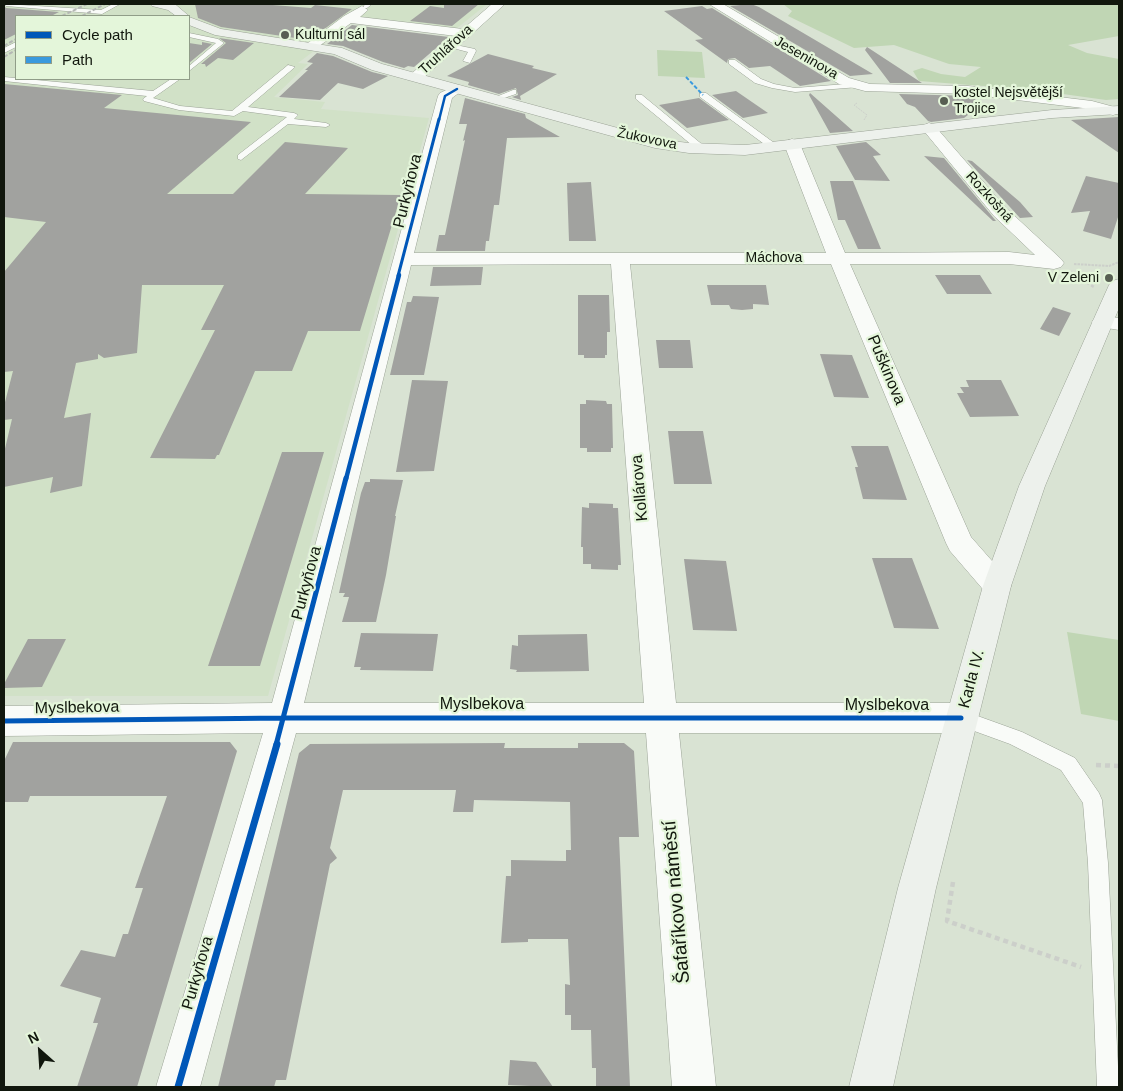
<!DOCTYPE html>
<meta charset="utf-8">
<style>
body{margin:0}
#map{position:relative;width:1123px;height:1091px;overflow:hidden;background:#d9e3d3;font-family:Helvetica,sans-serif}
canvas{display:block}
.frame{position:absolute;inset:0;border:5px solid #11170d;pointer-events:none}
.legend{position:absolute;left:15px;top:15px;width:175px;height:65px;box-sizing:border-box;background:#e4f6da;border:1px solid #909d88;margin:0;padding:6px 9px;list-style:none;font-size:15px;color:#11170d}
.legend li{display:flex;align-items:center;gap:10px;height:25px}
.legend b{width:25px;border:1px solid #909d88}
.north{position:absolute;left:15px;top:1026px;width:50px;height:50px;-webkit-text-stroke:4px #e4f6da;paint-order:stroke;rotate:334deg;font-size:14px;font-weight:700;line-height:20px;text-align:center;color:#11170d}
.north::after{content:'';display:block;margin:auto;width:18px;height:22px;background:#11170d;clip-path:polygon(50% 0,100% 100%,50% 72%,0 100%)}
</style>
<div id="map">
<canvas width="1123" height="1091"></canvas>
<div class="frame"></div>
<ul class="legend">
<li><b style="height:6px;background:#0057b8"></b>Cycle path</li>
<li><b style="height:6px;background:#3a9ade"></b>Path</li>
</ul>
<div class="north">N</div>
</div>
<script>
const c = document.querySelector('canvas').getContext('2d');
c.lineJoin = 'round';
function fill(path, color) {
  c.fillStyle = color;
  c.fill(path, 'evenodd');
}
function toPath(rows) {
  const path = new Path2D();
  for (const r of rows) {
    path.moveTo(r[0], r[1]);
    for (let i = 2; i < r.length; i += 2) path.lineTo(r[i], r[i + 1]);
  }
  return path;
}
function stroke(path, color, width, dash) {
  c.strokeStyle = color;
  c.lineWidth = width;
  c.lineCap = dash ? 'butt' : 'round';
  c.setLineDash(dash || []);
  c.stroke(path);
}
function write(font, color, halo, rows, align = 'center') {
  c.font = font + ' Helvetica,sans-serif';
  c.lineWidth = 4.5;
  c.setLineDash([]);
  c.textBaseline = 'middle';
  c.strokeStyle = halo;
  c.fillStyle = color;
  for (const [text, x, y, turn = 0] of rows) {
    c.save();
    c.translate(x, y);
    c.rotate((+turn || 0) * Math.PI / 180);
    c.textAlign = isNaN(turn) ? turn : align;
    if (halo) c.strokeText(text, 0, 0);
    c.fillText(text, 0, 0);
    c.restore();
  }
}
const built = toPath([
 [4,4,487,4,456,29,358,18,298,63,308,64,274,97,325,102,321,109,429,118,268,696,4,696],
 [16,16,189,16,189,79,16,79]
]);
const green = toPath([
 [783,4,1119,4,1119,36,1068,45,1087,53,1119,59,1119,99,1106,100,1034,90,919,81,913,71,922,68,941,74,965,77,981,67,949,64,894,45,854,48,788,16,792,11],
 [657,50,702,52,705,78,658,76],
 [1067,632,1119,640,1119,721,1081,714]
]);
const building = toPath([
 [195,4,260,4,311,8,315,5,352,9,309,40,221,27,198,18],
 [444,4,479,4,452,26,410,21,430,6,444,8],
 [751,4,759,7,873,74,850,76,730,6],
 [4,6,6,8,59,12,51,16,16,16,16,34,4,40],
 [702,6,707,9,712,8,831,81,800,86,770,66,749,68,735,58,728,59,727,63,695,40,703,39,664,11],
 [352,25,449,37,414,67,408,66,404,68,383,62,343,46,327,44],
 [219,38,254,43,233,60,218,58,206,67,205,64,201,64,226,43],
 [202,42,212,44,189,63,189,43,202,45],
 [867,47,922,83,890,83,865,50],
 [317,53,333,56,372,72,388,76,363,89,338,83,320,100,279,97,308,70,305,70,313,63,307,62],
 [488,54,534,66,532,68,557,74,520,96,521,100,512,97,518,95,516,88,499,94,468,85,469,82,447,76],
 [4,84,122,95,104,108,251,122,167,194,233,194,285,142,348,148,305,194,401,195,360,331,308,331,292,371,255,371,219,455,217,455,215,459,150,458,215,330,201,330,224,285,142,285,137,353,104,358,98,354,98,359,76,363,64,418,91,413,82,486,50,493,53,477,4,487,4,453,12,419,4,420,4,406,13,371,4,372,4,272,46,222,4,217],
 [736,91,768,113,743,118,712,95],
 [810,93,853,131,830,133,809,95],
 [899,94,972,96,981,105,964,118,931,122,928,121,915,107,907,104],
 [465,98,525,114,526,118,560,137,507,138,499,205,494,205,489,241,486,241,485,251,436,251,439,235,445,235,465,140,463,141,467,124,459,124],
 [699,98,729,120,687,128,659,105],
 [1119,117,1119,153,1071,120],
 [866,142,881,155,873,156,890,181,855,180,836,146],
 [924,156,944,158,996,221,993,221],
 [967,160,972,161,1020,202,1033,217,1020,218],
 [1086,176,1119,183,1119,214,1111,239,1083,231,1090,211,1071,213],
 [830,181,853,181,881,249,858,249,845,220,838,220],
 [591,182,596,241,569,241,567,183],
 [433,267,483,267,481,285,430,286],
 [935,275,980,275,992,294,947,294],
 [707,285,766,285,769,305,753,304,753,309,742,310,731,309,729,305,711,305],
 [578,295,609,295,610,332,607,332,607,355,605,355,605,358,584,358,584,355,578,355],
 [413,296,439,297,424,375,390,375,407,302,411,302],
 [1053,307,1071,313,1059,336,1040,329],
 [656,340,690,340,693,368,659,368],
 [820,354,852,355,869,398,834,397],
 [412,380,448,381,434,471,396,472],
 [966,380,1001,380,1019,416,970,417,957,393,964,393,960,387,969,387],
 [586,400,606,401,607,404,612,404,613,448,611,448,611,452,587,452,587,448,580,448,580,404,586,404],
 [668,431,703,431,712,484,674,484],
 [851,446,888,446,907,500,863,499,855,467,858,467],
 [282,452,324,452,260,666,208,666],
 [370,479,403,480,395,516,396,516,386,575,376,622,342,622,349,597,343,597,345,593,339,593,361,493,365,482,370,482],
 [589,503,613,504,613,508,618,508,621,565,618,565,618,570,591,569,591,564,583,564,583,547,581,547,582,507,589,508],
 [872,558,912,558,939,629,894,628],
 [684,559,726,561,737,631,693,630],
 [361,633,438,634,433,671,360,670,361,667,354,667],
 [587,634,589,671,516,672,517,670,510,669,512,645,518,646,518,635],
 [28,639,66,639,42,687,4,688,4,684],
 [13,742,230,742,237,751,137,1087,77,1087,98,1023,93,1023,101,998,60,986,81,950,115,957,123,934,128,934,143,888,135,888,167,796,30,796,28,802,4,802,4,761],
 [505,743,504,748,578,748,578,743,624,743,634,751,639,837,619,837,630,1087,596,1087,596,1068,592,1068,591,1030,571,1030,571,1015,565,1015,565,984,570,985,568,939,528,939,528,942,501,943,506,876,511,876,511,860,566,861,566,850,571,850,570,802,474,800,473,812,453,812,456,790,343,790,330,848,337,858,330,864,286,1080,276,1080,274,1087,218,1087,299,753,310,744],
 [510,1060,536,1062,553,1087,508,1085]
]);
const pathFar3 = toPath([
 [857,103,854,105,867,115,864,120]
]);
const pathFar2 = toPath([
 [1074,264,1109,266,1119,262],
 [1071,273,1076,276]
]);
const pathFar1 = toPath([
 [1074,275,1094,287]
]);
const path = toPath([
 [1096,765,1119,766],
 [953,882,947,921,1081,967]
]);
const lane = toPath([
 [4,4,101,10,113,4,120,4,102,14,6,6,4,4],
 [365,4,372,4,367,8,363,8,365,4],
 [189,33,218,39,224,43,189,71,189,66,216,43,189,37,189,33],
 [16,42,16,47,4,53,4,48,16,42],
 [451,44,475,49,476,51,470,63,463,61,468,52,449,47,449,45,451,44],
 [729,60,735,60,761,79,774,84,795,88,859,83,863,85,859,87,795,92,772,88,755,83,729,64,729,60],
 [288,65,295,67,248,107,294,113,298,115,294,119,326,123,330,125,326,127,288,124,241,160,238,159,238,155,287,117,243,111,234,116,179,110,144,101,143,99,147,96,4,81,4,77,153,91,171,79,180,79,153,98,180,106,232,111,288,65],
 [513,90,516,90,516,94,495,101,491,99,513,90],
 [700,93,706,93,777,145,777,149,771,149,700,97,700,93],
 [636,95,642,95,704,146,704,150,698,150,636,99,636,95],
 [961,710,1022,732,1075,758,1099,793,1102,800,1108,863,1119,1087,1097,1087,1088,863,1083,803,1061,770,1010,744,955,724,952,718,955,712,961,710]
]);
const street = toPath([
 [492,4,505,4,421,80,416,81,409,77,411,74,456,36,351,23,315,49,305,49,304,46,344,16,362,6,368,10,360,17,463,29,492,4],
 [709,4,723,4,849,78,870,84,968,86,1092,101,1118,108,1119,113,1113,115,1091,109,968,94,865,91,839,84,709,4],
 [457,85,462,86,464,89,452,98,414,253,826,253,784,144,786,141,792,139,798,141,800,144,845,253,1009,252,1035,255,994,216,924,131,921,128,924,125,929,123,934,125,1006,208,1061,259,1064,263,1061,267,1054,269,1009,264,850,264,971,537,1007,578,1011,586,1007,594,997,598,987,594,950,551,946,543,831,264,630,264,676,703,961,703,973,707,977,718,973,729,961,733,679,733,716,1087,672,1087,646,733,296,733,200,1087,156,1087,263,733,4,736,4,706,272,703,438,96,440,93,457,85],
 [611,264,644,703,304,703,411,265,611,264],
 [1102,316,1119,318,1119,330,1095,326,1092,322,1095,318,1102,316]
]);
const secondary = toPath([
 [150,4,176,5,189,16,176,16,168,10,152,6,150,4],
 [189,17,221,29,342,48,382,64,662,140,689,143,745,145,1052,110,1119,106,1119,114,1052,118,745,155,689,153,655,148,372,70,334,54,215,35,189,25,189,17],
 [1119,279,1119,308,1045,486,1011,586,936,888,893,1087,849,1087,898,888,983,586,1019,486,1109,285,1112,281,1119,279]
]);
const rail = toPath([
 [62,16,87,4],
 [82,16,105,4],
 [4,46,16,39],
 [4,57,16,50]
]);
const quiet = toPath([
 [686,77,703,95]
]);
const cyclewayFar4 = toPath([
 [439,120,445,96,457,89]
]);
const cyclewayFar3 = toPath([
 [398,276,439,119]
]);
const cyclewayFar2 = toPath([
 [346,479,399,275]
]);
const cyclewayFar1 = toPath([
 [4,721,284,718,961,718],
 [276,745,346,478]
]);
const cycleway = toPath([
 [178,1087,277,744]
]);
const markers = [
 [285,35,5,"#575e52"],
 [944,101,5,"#575e52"],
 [1109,278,5,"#575e52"]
];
const farPoinames = [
 ["Kulturní sál",295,35],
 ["kostel Nejsvětější",954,93],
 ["Trojice",954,109],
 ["V Zeleni",1099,278,"right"]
];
const farStreetnames = [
 ["Truhlářova",446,50,-42],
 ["Jeseninova",806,58,30],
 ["Žukovova",647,139,12],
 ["Rozkošná",989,197,48],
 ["Máchova",774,258]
];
const streetNames = [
 ["Purkyňova",408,191,-76],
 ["Puškinova",886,370,67],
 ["Kollárova",640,488,-95],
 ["Purkyňova",307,583,-75],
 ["Karla IV.",972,679,-75],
 ["Myslbekova",482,705],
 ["Myslbekova",887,706],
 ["Myslbekova",77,708,-1],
 ["Purkyňova",198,973,-74]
];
const nearStreetnames = [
 ["Šafaříkovo náměstí",677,902,-95]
];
fill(built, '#d1e1c7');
fill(green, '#c0d6b4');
fill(building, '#a1a29f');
stroke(lane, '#9ba396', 1);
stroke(street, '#9ba396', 1);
stroke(secondary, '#9ba396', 1);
stroke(pathFar3, '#cccfca', 1, [2, 1]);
stroke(pathFar2, '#cccfca', 2, [2.5, 1]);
stroke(pathFar1, '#cccfca', 2.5, [3, 2]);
stroke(path, '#cccfca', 4.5, [5, 4]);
fill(lane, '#f9fbf8');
fill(street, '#f9fbf8');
fill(secondary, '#edf1ec');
stroke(rail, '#b4b7b4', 2, [4, 2]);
stroke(quiet, '#3a9ade', 2, [4, 2]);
stroke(cyclewayFar4, '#0057b8', 2.5);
stroke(cyclewayFar3, '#0057b8', 3);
stroke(cyclewayFar2, '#0057b8', 4.5);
stroke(cyclewayFar1, '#0057b8', 5);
stroke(cycleway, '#0057b8', 7);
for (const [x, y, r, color] of markers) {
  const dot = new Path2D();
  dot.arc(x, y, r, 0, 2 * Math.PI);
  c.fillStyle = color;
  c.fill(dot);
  stroke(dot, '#e4f6da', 2);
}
write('14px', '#11170d', '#e4f6da', farPoinames, 'left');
write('14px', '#11170d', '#e4f6da', farStreetnames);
write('16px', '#11170d', '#e4f6da', streetNames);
write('19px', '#11170d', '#e4f6da', nearStreetnames);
</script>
